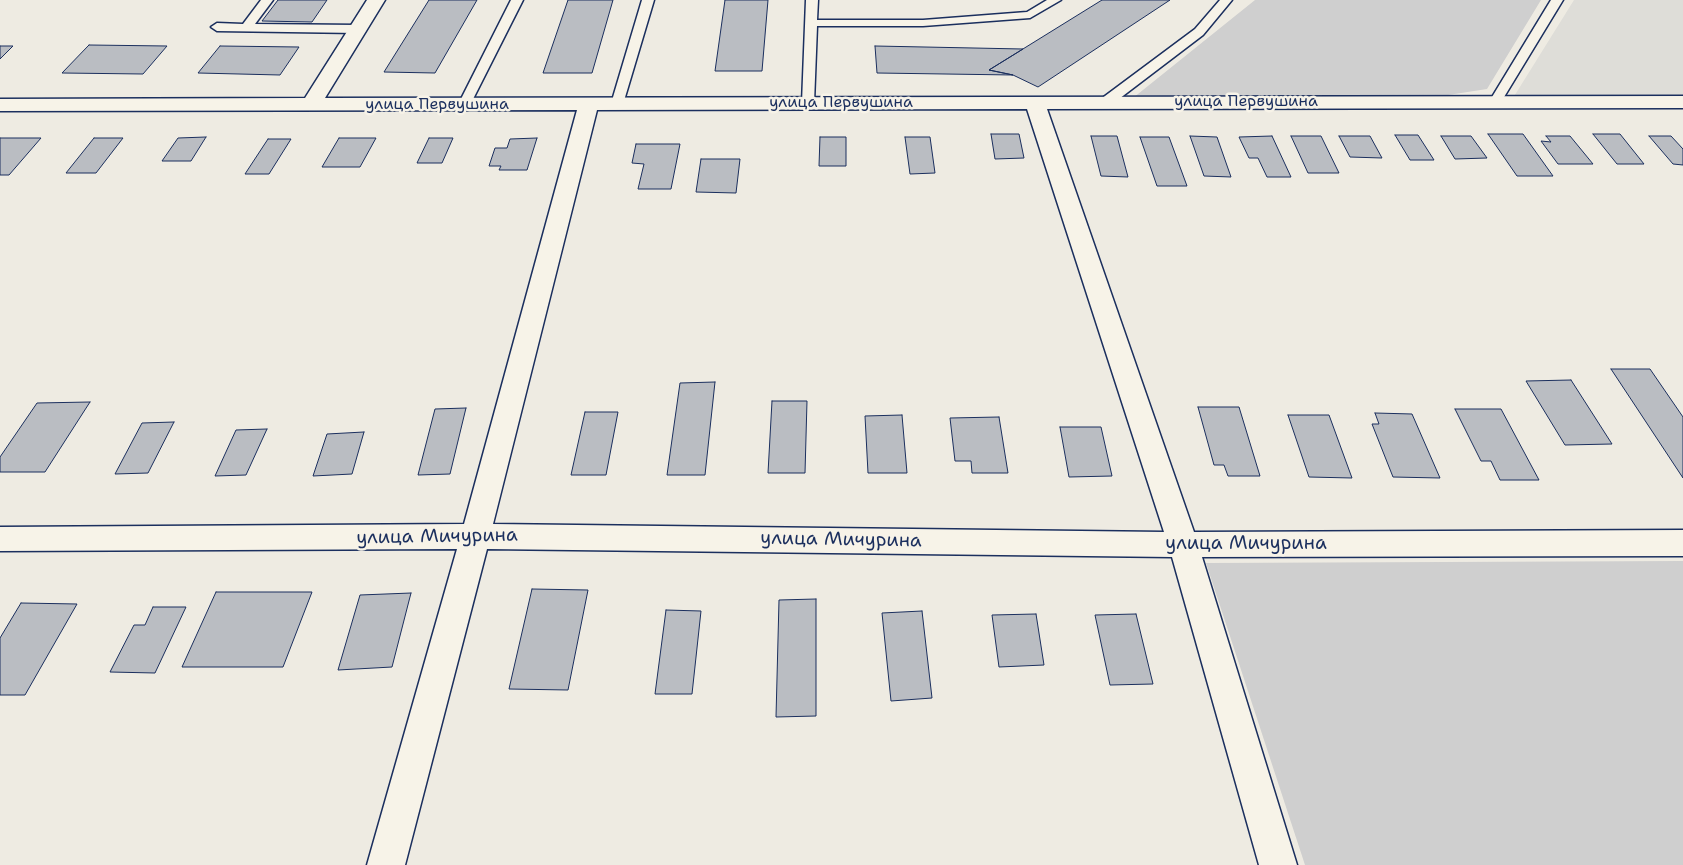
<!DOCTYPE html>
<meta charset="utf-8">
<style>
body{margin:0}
canvas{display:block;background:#eeebe2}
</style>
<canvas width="1683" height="865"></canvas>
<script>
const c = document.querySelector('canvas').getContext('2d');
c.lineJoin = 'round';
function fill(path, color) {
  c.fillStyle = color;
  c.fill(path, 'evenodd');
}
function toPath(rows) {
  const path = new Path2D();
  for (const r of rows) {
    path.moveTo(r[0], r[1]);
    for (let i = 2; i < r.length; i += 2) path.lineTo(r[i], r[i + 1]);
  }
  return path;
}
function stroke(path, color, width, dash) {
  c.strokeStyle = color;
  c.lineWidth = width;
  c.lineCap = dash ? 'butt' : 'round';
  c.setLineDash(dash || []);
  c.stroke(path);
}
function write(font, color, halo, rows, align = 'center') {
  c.font = font + ' "Shantell Sans",sans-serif';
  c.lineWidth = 5;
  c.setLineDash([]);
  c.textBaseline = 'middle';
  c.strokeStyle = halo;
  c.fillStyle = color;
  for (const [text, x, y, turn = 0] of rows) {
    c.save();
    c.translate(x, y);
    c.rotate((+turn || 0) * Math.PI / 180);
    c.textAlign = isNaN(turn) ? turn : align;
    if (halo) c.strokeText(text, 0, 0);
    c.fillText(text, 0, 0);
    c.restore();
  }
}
const built = toPath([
 [1574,0,1683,0,1683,98,1513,98]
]);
const green = toPath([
 [1255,0,1541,0,1487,89,1448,95,1133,98],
 [1683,561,1683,865,1305,865,1206,563]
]);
const building = toPath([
 [278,0,327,0,312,22,262,21,278,0],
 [429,0,477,0,435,73,384,72,429,0],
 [568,0,613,0,592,73,543,73,568,0],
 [725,0,768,0,762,71,715,71,725,0],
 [1102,0,1170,0,1038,87,1013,75,989,70,1102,0],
 [89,45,167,46,143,74,62,73,89,45],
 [0,46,13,46,0,59,0,46],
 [220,46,299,47,280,75,198,73,220,46],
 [875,46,1023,49,989,70,1013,75,877,73,875,46],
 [991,134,1019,134,1024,158,995,159,991,134],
 [1488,134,1523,134,1553,176,1517,176,1488,134],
 [1593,134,1620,134,1644,164,1617,164,1593,134],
 [1395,135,1418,135,1434,160,1410,160,1395,135],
 [1091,136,1117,136,1128,177,1101,176,1091,136],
 [1190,136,1217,137,1231,177,1204,176,1190,136],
 [1272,136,1291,177,1267,177,1258,158,1249,158,1239,137,1272,136],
 [1291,136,1321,136,1339,173,1308,173,1291,136],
 [1339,136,1370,136,1382,158,1350,157,1339,136],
 [1441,136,1471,136,1487,158,1455,159,1441,136],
 [1546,136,1570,136,1593,164,1558,164,1541,141,1551,142,1546,136],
 [1649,136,1671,136,1683,149,1683,165,1673,164,1649,136],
 [206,137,191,161,162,161,178,138,206,137],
 [820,137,846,137,846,166,819,166,820,137],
 [905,137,930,137,935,173,910,174,905,137],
 [1140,137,1169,137,1187,186,1157,186,1140,137],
 [0,138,41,138,9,175,0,175,0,138],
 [94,138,123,138,96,173,66,173,94,138],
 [339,138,376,138,360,167,322,167,339,138],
 [429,138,453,138,442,163,417,163,429,138],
 [537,138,527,170,499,170,501,166,489,166,495,148,507,148,510,139,537,138],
 [268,139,291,139,269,174,245,174,268,139],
 [636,144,680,144,671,189,638,189,644,164,632,163,636,144],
 [701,159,740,159,736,193,696,192,701,159],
 [1611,369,1650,369,1683,417,1683,478,1611,369],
 [1571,380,1612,444,1565,445,1526,381,1571,380],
 [715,382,705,475,667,475,680,383,715,382],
 [772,401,807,401,805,473,768,473,772,401],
 [90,402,45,472,0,472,0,457,37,403,90,402],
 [1198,407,1239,407,1260,476,1228,476,1224,465,1214,465,1198,407],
 [466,408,450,474,418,475,435,409,466,408],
 [1455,409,1501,409,1539,480,1500,480,1491,461,1481,461,1455,409],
 [585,412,618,412,606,475,571,475,585,412],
 [1375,413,1412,414,1440,478,1393,477,1372,424,1379,424,1375,413],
 [902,415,907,473,868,473,865,416,902,415],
 [1288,415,1329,415,1352,478,1309,477,1288,415],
 [999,417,1008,473,972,473,971,461,955,461,950,418,999,417],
 [174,422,148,473,115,474,142,423,174,422],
 [1060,427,1101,427,1112,476,1069,477,1060,427],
 [267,429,246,475,215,476,236,430,267,429],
 [364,432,352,474,313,476,327,434,364,432],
 [532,589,588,590,568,690,509,689,532,589],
 [216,592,312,592,283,667,182,667,216,592],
 [411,593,392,667,338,670,360,595,411,593],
 [816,599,816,716,776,717,779,600,816,599],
 [21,603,77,604,25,695,0,695,0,638,21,603],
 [153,607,186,607,155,673,110,672,134,625,145,625,153,607],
 [666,610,701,611,692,694,655,694,666,610],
 [922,611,932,698,891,701,882,613,922,611],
 [1036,614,1044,665,999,667,992,615,1036,614],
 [1136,614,1153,684,1110,685,1095,615,1136,614]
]);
const lane = toPath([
 [261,0,273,0,255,24,358,25,364,29,358,33,217,31,211,27,217,23,243,24,261,0],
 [511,0,523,0,470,105,469,108,459,108,458,105,511,0],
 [642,0,654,0,623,104,617,108,612,107,611,104,642,0],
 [806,0,818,0,817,20,923,20,1027,12,1047,0,1061,0,1030,18,923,26,817,26,814,103,808,107,802,103,806,0],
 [1220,0,1232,0,1203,35,1111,105,1101,105,1100,102,1101,99,1195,29,1220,0],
 [1551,0,1563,0,1501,102,1500,105,1490,105,1489,102,1551,0]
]);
const street = toPath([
 [367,0,385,0,325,98,1683,96,1683,108,1047,109,1194,532,1683,530,1683,556,1202,557,1297,865,1259,865,1172,557,487,549,405,865,367,865,457,549,0,551,0,527,464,524,577,110,0,111,0,99,305,98,367,0],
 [1027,109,1164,532,493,524,597,110,1027,109]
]);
const farStreetnames = [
 ["улица Первушина",1246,102],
 ["улица Первушина",841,103],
 ["улица Первушина",437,105]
];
const streetNames = [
 ["улица Мичурина",437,537,-1],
 ["улица Мичурина",841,540,1],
 ["улица Мичурина",1246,544]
];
fill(built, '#deddd8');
fill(green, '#cfcfcf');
fill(building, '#babdc2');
stroke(building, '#1b2f5e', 1);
stroke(lane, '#1b2f5e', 3);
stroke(street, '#1b2f5e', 3);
fill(lane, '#f7f3e8');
fill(street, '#f7f3e8');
write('16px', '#1b2f5e', '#f7f3e8', farStreetnames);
write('19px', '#1b2f5e', '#f7f3e8', streetNames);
</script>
